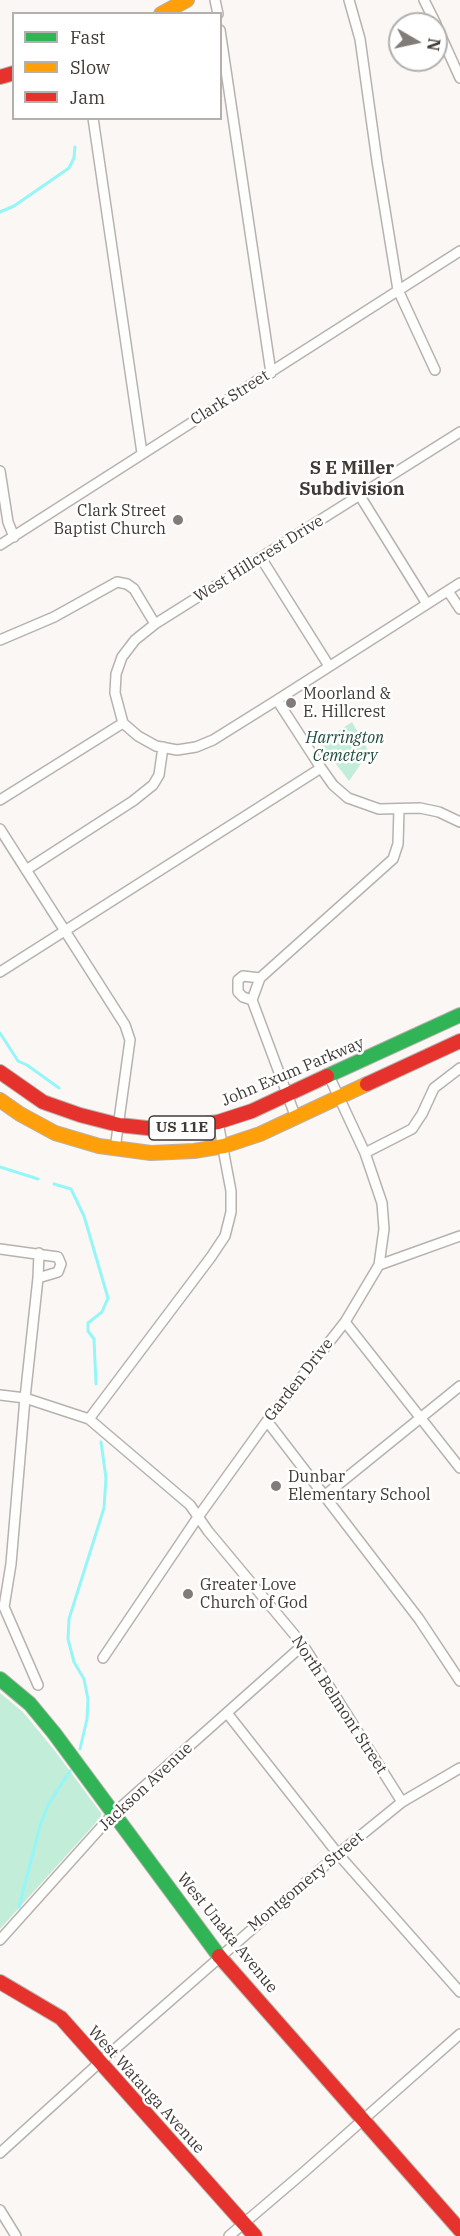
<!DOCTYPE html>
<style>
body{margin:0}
#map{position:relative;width:460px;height:2236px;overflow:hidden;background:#fbf7f4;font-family:"IBM Plex Serif",serif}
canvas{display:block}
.legend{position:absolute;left:12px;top:12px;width:210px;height:108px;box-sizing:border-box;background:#fff;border:2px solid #b3b0ae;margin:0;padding:8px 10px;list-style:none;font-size:18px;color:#413a35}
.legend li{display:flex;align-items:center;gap:12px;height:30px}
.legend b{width:30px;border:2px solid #b3b0ae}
.north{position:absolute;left:388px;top:12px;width:60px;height:60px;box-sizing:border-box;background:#fff;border:2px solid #b3b0ae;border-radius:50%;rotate:99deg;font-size:16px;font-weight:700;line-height:24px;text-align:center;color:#413a35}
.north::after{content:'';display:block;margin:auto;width:21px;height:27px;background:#827c78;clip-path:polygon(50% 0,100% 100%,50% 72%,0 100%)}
</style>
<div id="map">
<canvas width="460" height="2236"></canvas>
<ul class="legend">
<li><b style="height:8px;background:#30b455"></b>Fast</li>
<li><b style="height:8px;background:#ff9f0a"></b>Slow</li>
<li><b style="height:8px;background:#e5322d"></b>Jam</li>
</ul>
<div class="north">N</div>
</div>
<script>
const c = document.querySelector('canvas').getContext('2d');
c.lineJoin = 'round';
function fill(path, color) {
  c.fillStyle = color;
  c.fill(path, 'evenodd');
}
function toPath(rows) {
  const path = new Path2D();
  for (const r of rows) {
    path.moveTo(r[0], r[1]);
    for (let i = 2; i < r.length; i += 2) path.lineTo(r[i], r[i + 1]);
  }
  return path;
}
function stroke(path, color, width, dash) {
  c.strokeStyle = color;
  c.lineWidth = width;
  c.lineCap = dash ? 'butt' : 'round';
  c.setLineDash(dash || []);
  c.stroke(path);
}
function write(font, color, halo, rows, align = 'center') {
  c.font = font + ' "IBM Plex Serif",serif';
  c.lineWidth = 5;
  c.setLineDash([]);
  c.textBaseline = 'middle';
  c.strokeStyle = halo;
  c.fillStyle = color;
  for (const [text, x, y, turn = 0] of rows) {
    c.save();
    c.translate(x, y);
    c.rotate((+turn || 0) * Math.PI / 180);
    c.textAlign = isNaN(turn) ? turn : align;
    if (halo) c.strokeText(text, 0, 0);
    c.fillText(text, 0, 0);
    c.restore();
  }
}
const green = toPath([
 [352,722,369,752,349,781,320,743],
 [0,1693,23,1712,55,1751,101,1813,101,1817,0,1929]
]);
const stream = toPath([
 [0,212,14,206,69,168,74,158,75,147],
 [0,1033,18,1061,27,1065,59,1088],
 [0,1167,38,1179],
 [54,1184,71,1189,84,1216,108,1298,102,1312,88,1323,88,1331,94,1339,96,1384],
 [80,1749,87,1719,88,1699,84,1679,74,1662,68,1639,69,1619,104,1508,106,1478,101,1442],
 [19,1907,40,1826,48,1805,70,1771]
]);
const street = toPath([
 [215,0,218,14],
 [349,0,360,39,377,161,398,290,435,370],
 [424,0,436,24],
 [436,25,460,78],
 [220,30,271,373],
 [93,118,142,453],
 [0,471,8,522,14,537],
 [360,496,427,604],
 [0,545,460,251],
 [261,558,329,666],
 [448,591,460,609],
 [0,640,54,617,117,582,127,584,134,589,155,624],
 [277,700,321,768,333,785,348,798,379,809,420,808,439,812,460,822],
 [123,723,115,693,116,674,122,657,135,640,155,624,460,432],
 [123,723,138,736,156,746,177,750,196,747,213,740,277,700,460,583],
 [0,800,123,723],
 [0,829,125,1025,130,1040,115,1149],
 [26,870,133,801,153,785,159,775,163,747],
 [0,972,321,768],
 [252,1000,243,997,238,992,238,980,243,976,260,978],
 [296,1118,252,1000,260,978,393,859,398,844,399,809],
 [365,1153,412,1129,422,1114,434,1088,460,1068],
 [0,1249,58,1257,61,1264,58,1272,38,1278],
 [379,1265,460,1236],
 [345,1322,460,1468],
 [0,1395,25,1398,89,1419,190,1505,208,1531,303,1645,402,1802],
 [89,1419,211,1257,225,1236,231,1212,231,1191,218,1122],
 [267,1421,419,1619,460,1681],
 [324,1496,460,1386],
 [103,1658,198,1517,267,1421,345,1322,379,1265,384,1229,382,1203,365,1153,329,1076],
 [38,1685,4,1607,11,1564,25,1398,38,1278,39,1253],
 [227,1713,338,1854,460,1992],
 [0,1940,113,1814,303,1645],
 [0,2153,99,2063,338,1854,402,1802,460,1768],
 [0,2210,16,2236],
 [229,2236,304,2172,460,2034]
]);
const fast = toPath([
 [327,1076,460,1015],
 [0,1679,30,1704,54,1733,219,1956]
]);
const slow = toPath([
 [161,14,187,0],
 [0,1100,20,1114,55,1133,99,1146,151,1153,194,1151,224,1146,260,1134,367,1084]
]);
const jam = toPath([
 [0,77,14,73],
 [0,1072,43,1102,80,1115,119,1125,156,1129,181,1128,218,1122,252,1111,327,1076],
 [367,1084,460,1041],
 [219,1956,460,2230],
 [0,1982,61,2018,255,2236]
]);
const markers = [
 [178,520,6,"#827c78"],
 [291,703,6,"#827c78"],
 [276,1486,6,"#827c78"],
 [188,1594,6,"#827c78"]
];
const shields = [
 [182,1128,66]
];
const shieldNames = [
 ["US 11E",182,1128]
];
const streetNames = [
 ["Clark Street",230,398,-32],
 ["West Hillcrest Drive",259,559,-32],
 ["John Exum Parkway",293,1072,-23],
 ["Garden Drive",299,1380,-52],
 ["North Belmont Street",339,1705,57],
 ["Jackson Avenue",146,1787,-43],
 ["Montgomery Street",306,1882,-40],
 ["West Unaka Avenue",227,1933,51],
 ["West Watauga Avenue",146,2090,48]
];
const poiNames = [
 ["Clark Street",166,511,"right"],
 ["Baptist Church",166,529,"right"],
 ["Moorland &",303,694],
 ["E. Hillcrest",303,712],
 ["Dunbar",288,1477],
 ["Elementary School",288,1495],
 ["Greater Love",200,1585],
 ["Church of God",200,1603]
];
const parkNames = [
 ["Harrington",345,738],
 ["Cemetery",345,756]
];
const neighbourhoodNames = [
 ["S E Miller",352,469],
 ["Subdivision",352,490]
];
fill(green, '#c2edd8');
stroke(stream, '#95f6f7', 3);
stroke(street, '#b7b2ae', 12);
stroke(fast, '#b7b2ae', 16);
stroke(slow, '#b7b2ae', 16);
stroke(jam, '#b7b2ae', 16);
stroke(street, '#fefefd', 9);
stroke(fast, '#30b455', 14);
stroke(slow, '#ff9f0a', 14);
stroke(jam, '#e5322d', 14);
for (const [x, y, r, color] of markers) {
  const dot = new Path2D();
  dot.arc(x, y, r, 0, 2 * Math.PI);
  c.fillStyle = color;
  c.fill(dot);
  stroke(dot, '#fff', 2);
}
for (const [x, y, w] of shields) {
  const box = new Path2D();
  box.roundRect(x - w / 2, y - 12, w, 24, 4.5);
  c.fillStyle = '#fff';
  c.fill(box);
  stroke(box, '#413a35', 1.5);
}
write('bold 15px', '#413a35', null, shieldNames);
write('16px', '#413a35', '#fff', streetNames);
write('16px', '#413a35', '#fff', poiNames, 'left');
write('italic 16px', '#1e4c3a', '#fff', parkNames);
write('bold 18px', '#413a35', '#fff', neighbourhoodNames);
</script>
